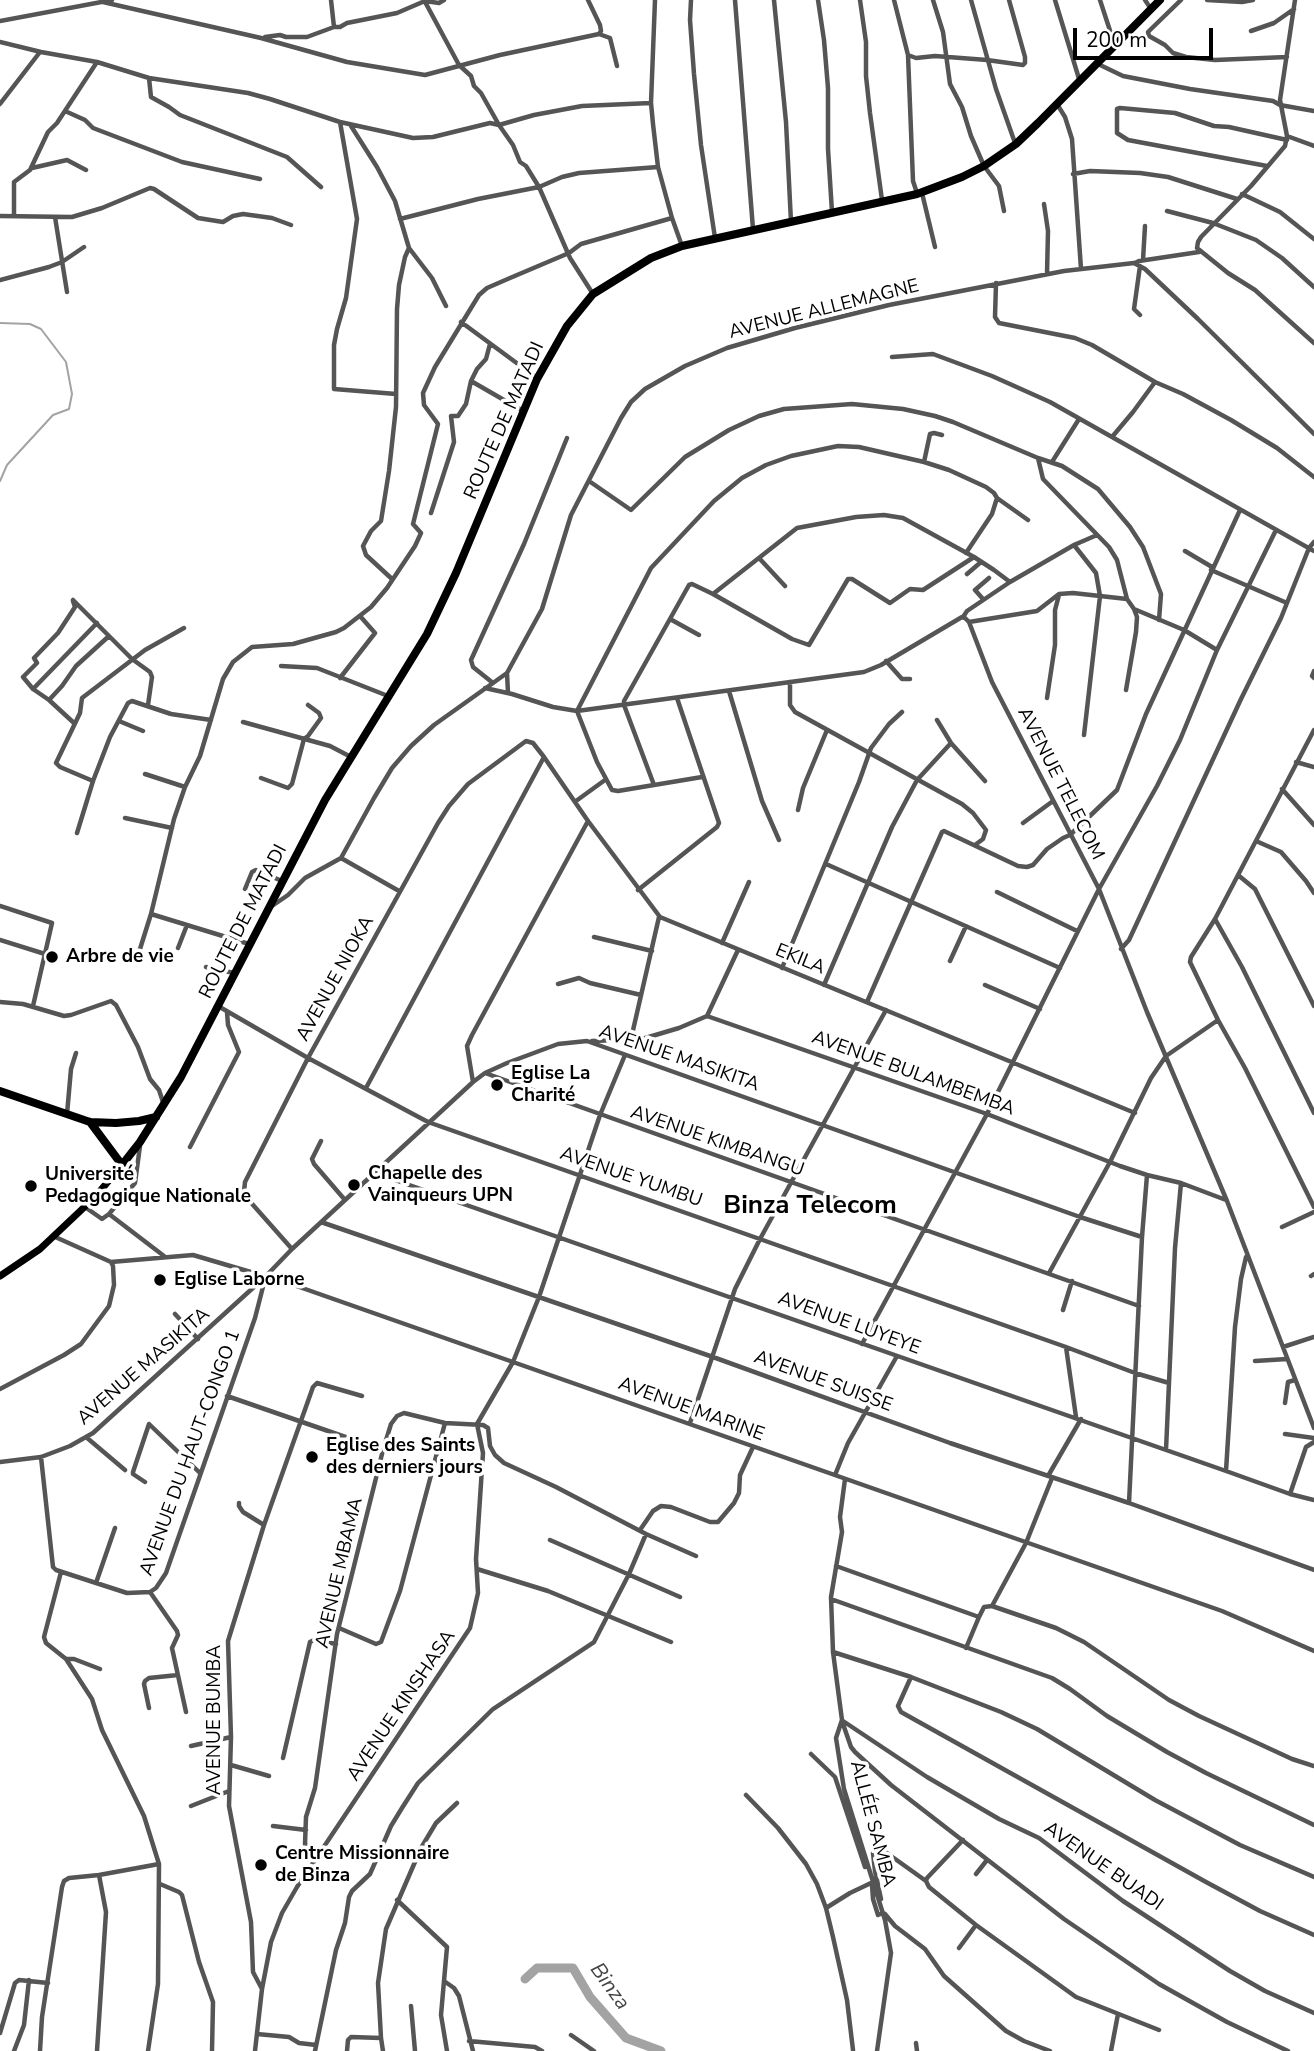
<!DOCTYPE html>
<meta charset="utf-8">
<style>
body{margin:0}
#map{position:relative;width:1314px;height:2051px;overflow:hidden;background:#fff;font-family:"Nunito Sans",sans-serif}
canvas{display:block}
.scale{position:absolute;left:1073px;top:28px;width:140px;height:32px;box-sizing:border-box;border:4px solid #000;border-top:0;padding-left:9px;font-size:21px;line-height:24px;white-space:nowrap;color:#000;-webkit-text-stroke:5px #fff;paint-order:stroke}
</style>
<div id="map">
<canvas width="1314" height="2051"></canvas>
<div class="scale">200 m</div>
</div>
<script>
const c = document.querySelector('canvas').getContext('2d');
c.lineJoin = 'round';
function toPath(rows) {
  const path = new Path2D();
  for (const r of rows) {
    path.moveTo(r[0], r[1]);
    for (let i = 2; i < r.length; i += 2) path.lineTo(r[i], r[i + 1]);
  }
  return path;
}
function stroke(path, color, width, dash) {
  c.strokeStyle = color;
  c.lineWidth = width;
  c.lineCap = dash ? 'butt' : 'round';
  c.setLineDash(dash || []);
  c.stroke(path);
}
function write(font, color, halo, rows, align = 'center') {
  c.font = font + ' "Nunito Sans",sans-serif';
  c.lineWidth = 7;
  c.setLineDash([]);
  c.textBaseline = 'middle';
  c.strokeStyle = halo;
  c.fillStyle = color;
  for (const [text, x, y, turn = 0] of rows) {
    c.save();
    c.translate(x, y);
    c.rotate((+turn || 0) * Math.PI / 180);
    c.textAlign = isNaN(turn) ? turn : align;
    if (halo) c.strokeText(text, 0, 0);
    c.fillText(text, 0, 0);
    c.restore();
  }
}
const stream = toPath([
 [0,323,30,324,41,329,66,362,72,394,69,409,53,415,7,465,0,481]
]);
const river = toPath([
 [525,1979,537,1968,573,1968,590,1997,626,2038,661,2051]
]);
const minor = toPath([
 [331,0,334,27],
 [424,0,459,65,471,76,474,86,481,93,499,125,513,145,520,162,526,166,539,187,570,258,593,294],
 [588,0,600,25,601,31,599,34],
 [655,0,651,103,653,124,658,167,672,218,682,246],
 [691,0,690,20,694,74,701,145,715,238],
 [735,0,753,229],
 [774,0,786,122,791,222],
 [818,0,824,40,828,88,828,149,832,212],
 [860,0,866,42,866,76,870,113,882,200],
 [894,0,908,55,913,181,917,193],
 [933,0,943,32,950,84,962,107,971,136,984,166,999,186,1004,211],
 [971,0,996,89,1015,143],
 [1055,0,1080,82],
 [1100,0,1115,46],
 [1145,0,1151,9],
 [1181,0,1148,32,1149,36,1165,45,1173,53,1186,57,1215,60,1287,57],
 [1207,0,1242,2,1253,0],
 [1295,0,1280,100,1287,136,1285,146,1251,186,1201,237,1198,242,1197,248,1228,273,1255,290,1314,343],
 [103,2,261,38,347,62,425,75,500,55,599,34,610,38,617,66],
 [0,21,112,0],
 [1251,31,1274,23,1294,9],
 [265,37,280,35,286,37,307,37,334,27,340,27,347,23,397,13,425,1,439,3,444,0],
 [0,42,41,52,97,62,149,78,248,93,270,99,340,122,413,138,433,137,490,123,499,125,534,115,582,106,651,103],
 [908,55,916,58,935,56,987,60,1023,65,1025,63,1025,57,1009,0],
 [1098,64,1123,76,1190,89,1273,101,1280,105,1314,111],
 [149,78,151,97,169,107,180,115,287,157,321,187],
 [0,104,40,52],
 [1057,104,1065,117,1072,139,1081,269],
 [65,111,85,120,93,128,182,162,260,179],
 [340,122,357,219,346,298,337,329,334,345,334,389,396,394],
 [351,126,377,167,395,201,409,248,432,278,446,306],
 [1287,136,1314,146],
 [1267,166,1128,140,1117,133,1117,109,1120,108,1175,113,1214,126,1229,127,1287,140],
 [32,168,67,160,86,170],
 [1073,174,1090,171,1140,173,1168,177,1237,199],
 [922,193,935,247],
 [1242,194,1280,212,1314,239],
 [1044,204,1048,231,1047,274],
 [1167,211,1213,223,1256,240,1282,258,1314,287],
 [0,216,72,217,102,208,150,188,154,189,198,218,223,222,233,216,243,214,272,218,291,225],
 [14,216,14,182,30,170,48,132,57,123,97,62],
 [55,217,67,292],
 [400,219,478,199,539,187,562,177,579,173,658,167],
 [1143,260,1145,226],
 [1135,263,1139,261,1199,252],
 [0,280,49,267,62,262,84,247],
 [996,283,995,317,999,323,1075,338,1092,345,1155,382,1183,394,1231,420,1277,448,1314,477],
 [1140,315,1134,309,1140,266],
 [461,322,537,378],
 [892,357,933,354,992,376,1050,402,1314,551],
 [471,381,523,411],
 [1112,437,1133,412,1155,382],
 [1038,458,1043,479,1109,547,1117,560,1127,599,1134,609,1184,630,1217,650],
 [924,462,930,434,934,433,942,435],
 [1052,462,1079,419],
 [589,481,631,510,685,457,729,430,759,416,784,409,852,404,903,409,935,416,953,422,1038,458,1062,466,1098,489,1130,527,1143,547,1161,594,1159,620],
 [997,498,1028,520],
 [431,513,454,442,451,416,458,416,466,404,471,381,477,369,486,359,490,344],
 [1074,545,1096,573,1100,596,1084,735],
 [1185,551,1212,567],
 [759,558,785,586],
 [1211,570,1287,603],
 [967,574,981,562],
 [392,579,366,555,363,546,371,531,381,521,389,471,396,407,397,309,399,285,405,257,409,248],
 [713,594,797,528,856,517,884,515,903,518,974,557,994,570,1010,582],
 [983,599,975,590,989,578],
 [73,600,132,659,150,672,152,677,148,705],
 [963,617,967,611,1010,582,1074,545,1097,535],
 [670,619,699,635],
 [969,622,1037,611,1059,594,1073,593,1127,599],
 [886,661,902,679,910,679],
 [281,666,317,668,388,696],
 [1314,671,1312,676,1314,678],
 [507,673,508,693],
 [340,678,375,633,360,616],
 [790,682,790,705,795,712,962,804,973,813,986,830,983,839,975,845],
 [493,683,473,667,471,660,524,544,567,438],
 [485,688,512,694,553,707,577,711,864,672,881,665,962,617,965,618,969,622,992,682,1099,889,1147,1012,1227,1201,1314,1428],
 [33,689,23,677,37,663,34,658,58,633,75,607,73,601],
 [1126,690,1136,632,1137,617,1134,609],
 [729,691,762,801,779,840],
 [1047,698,1055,645,1055,610,1059,595],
 [49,700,33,689,97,623],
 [937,720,951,743,985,781],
 [119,721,143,731],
 [243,722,330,746,351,757],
 [74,723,49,700,62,686,76,666,109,636],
 [1314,730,1215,919,1191,957,1190,962,1218,1020,1245,1068,1314,1207],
 [1296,762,1314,767],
 [145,774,185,787],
 [702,777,618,791,612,790,597,762,577,711,651,568,714,501,742,478,766,465,791,456,838,446,859,447,924,462,949,470,986,487,994,493,997,498,992,514,966,553],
 [261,778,288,788,292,784,304,739,308,736,321,718,319,713,308,705],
 [93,781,60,767,56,763,80,713,82,698,145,650,184,628],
 [654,785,624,705,624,701,689,585,692,584,713,594,792,639,809,645,848,579,852,579,890,603,910,589,923,590,974,557],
 [1282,789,1314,825],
 [576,801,605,780],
 [798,810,803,788,827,730],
 [125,818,172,828],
 [1023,823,1053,801],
 [77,833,93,781,110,737,128,703,132,701,171,714,211,720],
 [1256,841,1281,852,1306,881,1314,893],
 [341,858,399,891],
 [826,864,1060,968],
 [1238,875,1255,889,1259,897,1314,1006],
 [245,889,252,872,256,870,282,881],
 [638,890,717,827,719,823,677,698],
 [997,892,1077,931],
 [0,906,52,923,33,1006],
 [272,906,288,895,305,878,341,858,374,798,392,768,411,746,434,725,507,673,542,609,571,515,621,418,631,402,645,389,685,366,727,348,795,328,889,305,1064,271,1134,263,1145,269,1198,319,1314,434],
 [151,914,249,944],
 [1215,919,1242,967,1314,1113],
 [594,937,652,951],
 [0,940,45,954],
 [722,943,749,882],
 [178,948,187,925],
 [140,949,151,914,174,819,185,787,200,756,223,679,233,662,252,647,293,644,336,632,344,628,371,607,387,588,415,546,421,533,413,524,438,424,424,405,423,393,435,367,479,295,487,288,510,278,569,253,581,244,672,218],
 [1121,949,1129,940,1241,699,1281,618,1309,548,1314,542],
 [950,961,966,926],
 [206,967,234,973],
 [782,968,859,782,871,748,889,724,902,712],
 [558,984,579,978,590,983,641,995],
 [824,985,892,827,917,780,951,743],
 [985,985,1040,1009],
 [0,1002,23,1004,64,1016,71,1015,111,1001,116,1005,138,1047,150,1079,159,1090,164,1105],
 [867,1002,942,832,944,831,1018,866,1027,867,1033,865,1047,849,1063,838,1070,835,1117,790,1146,714,1240,510],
 [218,1006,308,1058,428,1122,1066,1347,1135,1373,1169,1383],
 [707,1016,738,950],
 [631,1039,659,917],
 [592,1041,642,1039,679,1028,707,1016,987,1114,1120,1166,1147,1175,1181,1183,1226,1200],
 [485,1073,1139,1306],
 [473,1082,467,1046,472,1035,588,821],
 [366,1088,544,757],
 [67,1114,71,1069,76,1053],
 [321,1141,312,1159,314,1164,345,1200],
 [190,1147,239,1052,228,1025,227,1012],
 [375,1173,1226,1471,1290,1494,1314,1500],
 [85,1207,102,1219,109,1214,135,1183,140,1146],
 [109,1214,164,1256],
 [321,1222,713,1357,950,1443,1129,1503,1314,1570],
 [1282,1227,1314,1212],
 [53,1236,111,1262,193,1255,288,1283,1222,1611,1314,1651],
 [292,1249,246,1197,244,1192,245,1182,308,1058,438,823,449,806,468,784,526,741,533,743,544,757,588,821,660,917,1135,1113],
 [1049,1273,1110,1162,1151,1078,1166,1056,1218,1020],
 [1311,1276,1314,1274],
 [1063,1310,1072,1281],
 [175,1314,198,1339],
 [862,1344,987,1114,1099,889,1157,786,1180,740,1217,650,1276,530],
 [1066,1347,1076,1417],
 [1283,1347,1314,1337],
 [1255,1361,1287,1359],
 [0,1389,64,1355,81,1344,109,1306,114,1285,113,1266,111,1262],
 [227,1396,383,1450],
 [1285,1403,1288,1382,1295,1380],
 [690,1423,735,1289,760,1239,886,1010],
 [1285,1434,1314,1438],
 [86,1437,125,1470],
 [1166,1450,1175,1248,1181,1183],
 [41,1457,53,1567,56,1570,127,1593,150,1592,156,1588,166,1573,255,1318,265,1279],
 [0,1462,41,1457,70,1446,93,1433,265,1277,292,1249,473,1082,485,1073,507,1063,558,1044,587,1041,1080,1217,1142,1237],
 [1226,1471,1235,1327,1241,1279,1246,1257],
 [835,1475,848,1443,897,1356],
 [1048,1476,1081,1419],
 [845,1479,840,1517,842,1532,831,1597,833,1652,842,1720,836,1738,844,1789,885,1920,891,1953,877,2051],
 [145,1482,133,1474,133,1472,149,1424,200,1473],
 [1290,1494,1306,1447,1314,1442],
 [239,1503,239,1506,243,1512,264,1525],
 [1129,1503,1142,1237,1147,1175],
 [640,1530,653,1511,661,1506,671,1507,710,1522,718,1522,734,1503,739,1493,740,1475,753,1447],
 [550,1540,680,1597],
 [836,1566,979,1617,984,1607,992,1606,1056,1628,1084,1642,1169,1700,1199,1716,1292,1759,1314,1766],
 [477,1569,548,1591,671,1642],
 [61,1572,44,1637,46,1643,66,1659,92,1699,102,1730,144,1816,159,1864,158,1984,148,2051],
 [96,1583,115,1528],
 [150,1592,177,1631,178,1635,172,1648,186,1712],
 [831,1599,1052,1678,1070,1689,1107,1716,1167,1752,1206,1773,1314,1825],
 [992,1606,1026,1543,1052,1478],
 [339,1628,376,1644,381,1642,400,1591,445,1423],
 [966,1648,979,1617],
 [833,1652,911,1677,1001,1712,1037,1729,1155,1800,1240,1845,1314,1877],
 [67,1659,74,1659,100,1669],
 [911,1677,898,1706,901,1712,1206,1882,1260,1911,1314,1935],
 [149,1708,144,1684,145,1681,149,1678,178,1675],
 [842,1721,851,1747,855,1752,891,1785,1064,1919,1159,1984,1227,2022,1288,2051],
 [843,1721,927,1777,999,1819,1039,1838,1123,1901,1230,1971,1265,1991,1314,2013],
 [191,1746,231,1737],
 [811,1754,835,1777,865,1867],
 [283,1758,310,1642,314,1640,336,1644],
 [231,1765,269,1776],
 [746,1795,778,1828,806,1864,817,1884,826,1908,833,1937,847,2000,853,2050],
 [191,1806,229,1791],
 [273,1826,306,1830],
 [963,1840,927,1878,926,1881,929,1887,976,1925,1076,1997,1159,2030],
 [317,1858,305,1844,306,1817,315,1788,337,1634,383,1450,391,1424,397,1416,404,1413,445,1423,483,1425,488,1428,490,1446,495,1455,504,1463,556,1487,646,1534,696,1556],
 [976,1874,987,1860],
 [160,1884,179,1892,182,1895,199,1962,213,2002,212,2051],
 [872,1885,873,1899,878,1915,883,1913],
 [881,1899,875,1871,873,1853,876,1849,884,1851,926,1881],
 [397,1900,447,1947,441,2015,447,2051],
 [826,1908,850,1893,871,1883],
 [885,1914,895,1926,925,1949,944,1976,1006,2031,1024,2041,1050,2051],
 [959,1948,976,1925],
 [444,1981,454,1988,459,1996,473,2051],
 [262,1989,253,1972,251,1922,229,1806,231,1737,228,1641,264,1525,313,1387,317,1383,362,1396],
 [411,2006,415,2051],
 [0,2033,15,1983,19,1980,48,1983],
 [257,2034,289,2037,299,2043,316,2045],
 [571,2035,594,2051],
 [469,2041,535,2047,542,2051],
 [916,2043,917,2051],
 [14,2051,24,2025,29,1980],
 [40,2051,42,2017,62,1887,64,1881,69,1878,99,1875,159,1864],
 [97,2051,106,1912,99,1875],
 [255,2051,262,1989,271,1942,282,1913,297,1887,470,1628,478,1593,476,1559,483,1453,477,1424,513,1362,539,1297,600,1115,625,1055],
 [315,2051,336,1950,345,1923,349,1897,352,1891,370,1874,391,1826,402,1808,418,1783,493,1709,594,1642,629,1574,646,1534],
 [347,2051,348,2040,351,2037,381,2038],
 [383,2051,381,2038,378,1983,386,1929,421,1848,436,1823,457,1803],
 [1111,2051,1118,2014]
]);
const primary = toPath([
 [0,1276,40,1249,95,1197,122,1165]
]);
const trunk = toPath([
 [0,1091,90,1122,116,1123,139,1121,156,1117],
 [90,1122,122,1165,140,1142,181,1077,325,800,427,634,456,573,537,379,567,326,593,294,651,258,682,246,917,194,962,177,984,166,1016,144,1038,123,1160,0]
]);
const markers = [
 [52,957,7,"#000"],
 [497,1085,7,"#000"],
 [354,1185,7,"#000"],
 [31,1186,7,"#000"],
 [160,1280,7,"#000"],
 [312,1457,7,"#000"],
 [261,1865,7,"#000"]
];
const streetNames = [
 ["AVENUE ALLEMAGNE",824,310,-14],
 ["ROUTE DE MATADI",505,421,-66],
 ["AVENUE TELECOM",1060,784,63],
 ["ROUTE DE MATADI",244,922,-63],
 ["EKILA",800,960,22],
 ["AVENUE NIOKA",336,979,-61],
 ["AVENUE MASIKITA",679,1059,19],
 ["AVENUE BULAMBEMBA",913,1074,20],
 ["AVENUE KIMBANGU",717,1142,19],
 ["AVENUE YUMBU",631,1178,19],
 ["AVENUE LUYEYE",849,1324,20],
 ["AVENUE MASIKITA",144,1367,-41],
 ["AVENUE SUISSE",823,1382,20],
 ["AVENUE MARINE",691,1410,20],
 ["AVENUE DU HAUT-CONGO 1",191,1453,-70],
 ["AVENUE MBAMA",340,1573,-77],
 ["AVENUE KINSHASA",402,1706,-56],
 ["AVENUE BUMBA",215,1720,-90],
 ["ALLÉE SAMBA",872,1824,75],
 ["AVENUE BUADI",1103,1867,35]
];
const poiNames = [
 ["Arbre de vie",66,957],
 ["Eglise La",511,1074],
 ["Charité",511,1096],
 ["Chapelle des",368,1174],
 ["Vainqueurs UPN",368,1196],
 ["Université",45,1175],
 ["Pedagogique Nationale",45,1197],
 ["Eglise Laborne",174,1280],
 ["Eglise des Saints",326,1446],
 ["des derniers jours",326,1468],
 ["Centre Missionnaire",275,1854],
 ["de Binza",275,1876]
];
const waterNames = [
 ["Binza",609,1987,54]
];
const districtNames = [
 ["Binza Telecom",810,1207]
];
stroke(stream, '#a3a3a3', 2);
stroke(river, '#a3a3a3', 9);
stroke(minor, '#555', 4.5);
stroke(primary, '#000', 7);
stroke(trunk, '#000', 8);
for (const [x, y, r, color] of markers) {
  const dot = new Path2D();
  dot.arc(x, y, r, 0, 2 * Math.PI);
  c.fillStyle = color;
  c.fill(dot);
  stroke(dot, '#fff', 2.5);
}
write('19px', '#000', '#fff', streetNames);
write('bold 19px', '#000', '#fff', poiNames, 'left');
write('italic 21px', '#444', '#fff', waterNames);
write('bold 26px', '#000', '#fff', districtNames);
</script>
